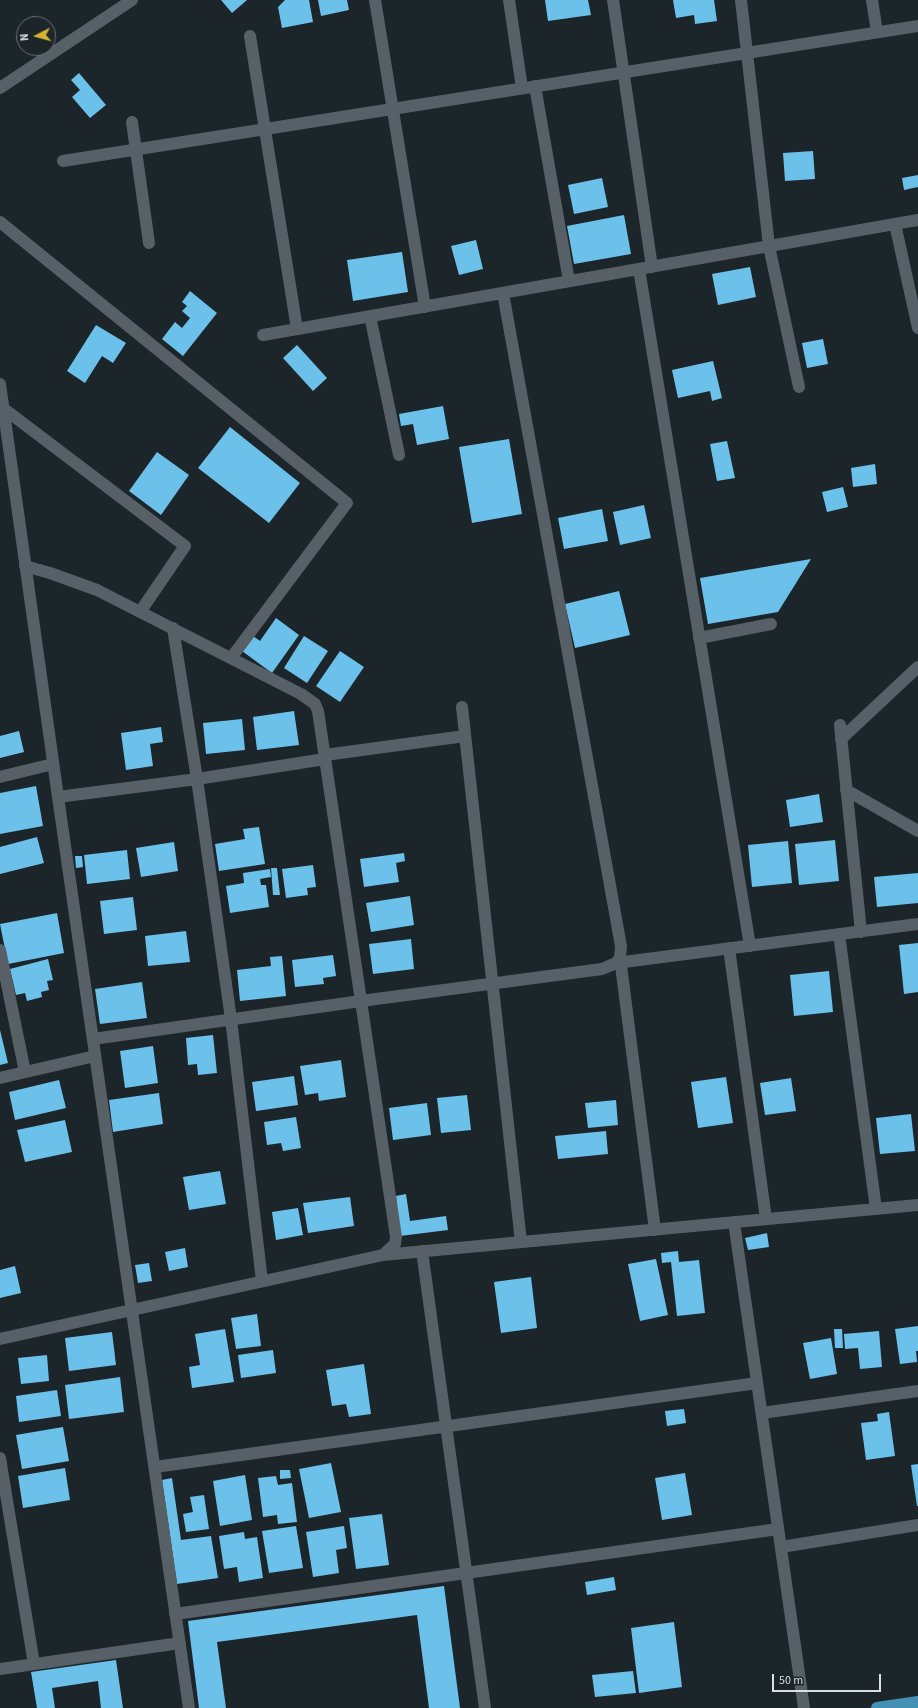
<!DOCTYPE html>
<style>
body{margin:0}
#map{position:relative;width:918px;height:1708px;overflow:hidden;background:#1c2529;font-family:"Source Sans 3",sans-serif}
canvas{display:block}
.north{position:absolute;left:16px;top:16px;width:40px;height:40px;box-sizing:border-box;background:#1c2529;border:1px solid #686f73;border-radius:50%;rotate:264deg;font-size:11px;font-weight:700;line-height:16px;text-align:center;color:#d9dfe2}
.north::after{content:'';display:block;margin:auto;width:14px;height:18px;background:#d8b434;clip-path:polygon(50% 0,100% 100%,50% 72%,0 100%)}
.scale{position:absolute;left:772px;top:1674px;width:109px;height:18px;box-sizing:border-box;border:2px solid #d9dfe2;border-top:0;padding-left:5px;font-size:12px;line-height:14px;white-space:nowrap;color:#d9dfe2;-webkit-text-stroke:3px #1c2529;paint-order:stroke}
</style>
<div id="map">
<canvas width="918" height="1708"></canvas>
<div class="north">N</div>
<div class="scale">50 m</div>
</div>
<script>
const c = document.querySelector('canvas').getContext('2d');
c.lineJoin = 'round';
function fill(path, color) {
  c.fillStyle = color;
  c.fill(path, 'evenodd');
}
function toPath(rows) {
  const path = new Path2D();
  for (const r of rows) {
    path.moveTo(r[0], r[1]);
    for (let i = 2; i < r.length; i += 2) path.lineTo(r[i], r[i + 1]);
  }
  return path;
}
function stroke(path, color, width, dash) {
  c.strokeStyle = color;
  c.lineWidth = width;
  c.lineCap = dash ? 'butt' : 'round';
  c.setLineDash(dash || []);
  c.stroke(path);
}
const building = toPath([
 [221,0,247,0,232,13],
 [285,0,309,0,313,22,282,28,278,7],
 [318,0,347,0,349,10,321,16],
 [545,0,588,0,591,15,548,21],
 [673,0,714,0,717,21,695,24,694,15,676,18],
 [79,73,106,105,90,118,72,97,80,90,71,80],
 [813,151,815,179,785,181,783,153],
 [918,175,918,187,904,190,902,178],
 [602,178,608,207,574,214,568,185],
 [624,215,631,254,574,264,567,226],
 [476,240,483,269,459,275,451,246],
 [402,252,408,292,353,301,347,260],
 [750,267,756,297,718,305,712,274],
 [190,291,217,313,183,356,162,339,175,322,182,328,190,318,182,311,187,306,182,302],
 [96,325,126,343,113,363,102,356,85,383,67,371],
 [823,339,828,364,807,368,802,343],
 [297,345,327,378,313,391,283,358],
 [713,361,722,398,712,401,710,391,678,398,672,370],
 [443,406,449,439,417,445,413,424,401,426,399,414],
 [230,427,300,483,269,523,198,468],
 [509,439,522,514,472,523,459,447],
 [727,441,735,478,717,481,710,444],
 [157,452,189,475,161,515,129,491],
 [875,464,877,484,853,487,851,468],
 [843,487,848,507,827,512,822,492],
 [644,505,651,538,620,545,613,512],
 [602,509,608,541,564,549,558,518],
 [811,559,778,612,708,624,700,578],
 [619,591,630,635,575,648,565,604],
 [276,618,299,635,272,673,242,651,253,636,260,641],
 [304,636,328,651,307,683,284,668],
 [340,651,364,667,340,702,316,686],
 [294,711,299,745,257,750,253,717],
 [242,719,245,750,206,754,203,723],
 [161,727,163,742,150,744,153,766,126,770,121,733],
 [19,731,24,752,0,758,0,736],
 [36,786,43,826,0,834,0,793],
 [819,794,823,822,790,827,786,800],
 [259,827,265,864,219,871,215,844,245,839,243,829],
 [37,837,44,863,0,874,0,847],
 [835,840,839,881,799,885,795,844],
 [788,841,792,883,752,887,748,845],
 [174,842,178,871,141,877,136,848],
 [127,850,130,879,87,884,84,855],
 [404,853,405,861,396,863,399,882,364,887,360,859],
 [75,856,82,856,83,867,76,868],
 [313,865,316,887,307,888,308,895,286,898,282,869],
 [271,868,277,868,280,895,273,895],
 [270,869,271,877,260,879,261,885,266,885,269,907,230,913,226,886,244,883,243,873],
 [918,873,918,903,877,907,874,877],
 [410,896,414,925,371,932,366,903],
 [133,897,137,930,104,934,100,901],
 [57,913,64,953,8,964,0,924],
 [186,931,190,962,148,966,145,936],
 [411,939,414,969,373,974,369,944],
 [918,943,918,992,904,994,899,945],
 [333,955,336,976,323,978,324,984,295,987,292,960],
 [282,956,286,996,240,1001,237,970,271,966,270,957],
 [48,959,53,980,47,981,49,990,41,992,42,997,27,1001,25,993,16,995,10,969],
 [829,971,833,1012,794,1016,790,975],
 [142,982,147,1018,100,1024,95,989],
 [0,1030,8,1063,0,1065],
 [213,1035,217,1073,198,1075,197,1064,188,1065,186,1038],
 [153,1046,158,1083,125,1088,120,1051],
 [341,1060,346,1097,319,1101,318,1093,305,1095,300,1066],
 [294,1076,298,1105,256,1111,252,1082],
 [726,1077,733,1123,698,1128,691,1082],
 [791,1078,796,1111,765,1115,760,1083],
 [59,1080,66,1108,15,1120,9,1092],
 [159,1093,163,1124,113,1132,109,1100],
 [467,1095,471,1130,441,1133,437,1098],
 [616,1100,618,1125,588,1128,585,1103],
 [427,1103,431,1135,393,1140,389,1108],
 [911,1114,915,1151,880,1154,876,1118],
 [296,1117,301,1148,283,1151,281,1143,267,1145,264,1122],
 [65,1120,72,1152,25,1162,17,1130],
 [606,1131,608,1154,558,1159,555,1136],
 [220,1171,226,1204,189,1210,183,1177],
 [406,1194,410,1221,446,1216,448,1230,400,1236,396,1196],
 [350,1197,354,1226,308,1233,303,1203],
 [298,1208,303,1235,276,1240,272,1212],
 [767,1233,769,1247,748,1250,745,1238],
 [185,1248,188,1267,169,1271,165,1252],
 [678,1251,679,1262,699,1260,705,1313,677,1316,671,1262,662,1263,661,1253],
 [656,1259,668,1315,640,1321,628,1264],
 [149,1263,152,1281,138,1283,135,1265],
 [15,1266,21,1293,0,1298,0,1270],
 [531,1277,537,1328,501,1333,494,1282],
 [257,1314,261,1346,236,1349,231,1318],
 [918,1326,918,1351,916,1351,917,1362,900,1364,895,1329],
 [225,1329,234,1382,192,1388,189,1367,200,1365,195,1334],
 [834,1329,842,1329,843,1348,835,1348],
 [879,1331,882,1367,860,1369,858,1348,845,1349,844,1334],
 [112,1332,116,1365,69,1371,65,1338],
 [831,1338,837,1374,810,1379,803,1343],
 [273,1350,276,1373,241,1378,238,1355],
 [47,1355,49,1381,21,1384,18,1358],
 [364,1364,371,1414,349,1417,346,1404,332,1406,326,1370],
 [120,1377,124,1412,69,1419,65,1385],
 [57,1390,61,1416,19,1422,16,1396],
 [684,1409,686,1423,667,1426,665,1411],
 [889,1412,895,1456,866,1460,861,1423,878,1421,877,1414],
 [63,1427,69,1461,22,1469,16,1435],
 [331,1463,341,1512,309,1518,299,1469],
 [918,1464,918,1506,917,1506,911,1465],
 [65,1468,70,1500,23,1508,18,1476],
 [280,1470,290,1470,291,1478,280,1479],
 [685,1473,692,1515,662,1520,655,1478],
 [245,1475,252,1520,220,1526,213,1481],
 [276,1476,278,1485,292,1483,297,1522,278,1524,277,1515,263,1517,258,1478],
 [172,1478,181,1540,211,1536,218,1578,177,1584,162,1480],
 [204,1495,209,1529,186,1532,183,1514,193,1512,190,1497],
 [382,1514,389,1565,356,1569,349,1518],
 [296,1526,303,1568,269,1573,262,1531],
 [344,1526,347,1548,336,1550,339,1573,313,1577,306,1532],
 [244,1532,245,1539,257,1537,263,1578,239,1582,237,1567,224,1569,219,1536],
 [614,1577,616,1590,587,1595,585,1582],
 [444,1586,460,1708,429,1708,417,1615,217,1642,226,1708,199,1708,188,1621],
 [674,1622,682,1687,639,1693,631,1628],
 [116,1660,123,1708,101,1708,98,1681,52,1688,55,1708,37,1708,31,1672],
 [633,1671,636,1693,595,1697,592,1675]
]);
const minor = toPath([
 [375,0,425,307],
 [509,0,522,88],
 [613,0,652,267],
 [741,0,769,246,799,387],
 [872,0,877,32],
 [250,36,297,329],
 [535,86,569,281],
 [0,88,132,0],
 [132,122,149,243],
 [63,161,918,26],
 [0,222,347,503,231,658],
 [895,224,918,328],
 [639,269,750,946],
 [370,316,399,455],
 [263,335,918,220],
 [0,384,58,797,189,1708],
 [3,408,185,546,140,612],
 [173,628,197,779,231,1019,262,1281],
 [699,638,771,624],
 [462,707,521,1242],
 [840,725,861,932],
 [841,739,918,667],
 [325,755,465,736],
 [0,777,53,764],
 [846,790,918,831],
 [58,797,197,779,325,759],
 [839,934,876,1209],
 [729,948,766,1219],
 [0,950,25,1072],
 [620,958,655,1230],
 [616,963,918,924],
 [93,1039,361,1001,602,969,616,963,620,958,621,946,503,293],
 [0,1078,95,1056],
 [734,1222,804,1708],
 [422,1251,485,1708],
 [383,1255,918,1205],
 [0,1339,383,1255,395,1244,396,1237,318,711,315,704,301,694,97,590,50,573,25,566],
 [762,1413,918,1391],
 [0,1458,34,1664],
 [155,1467,757,1383],
 [781,1547,918,1525],
 [175,1614,778,1529],
 [0,1669,180,1643]
]);
const major = toPath([
 [877,1708,918,1702]
]);
fill(building, '#6cc1eb');
stroke(minor, '#576066', 12);
stroke(major, '#4392b6', 12);
</script>
